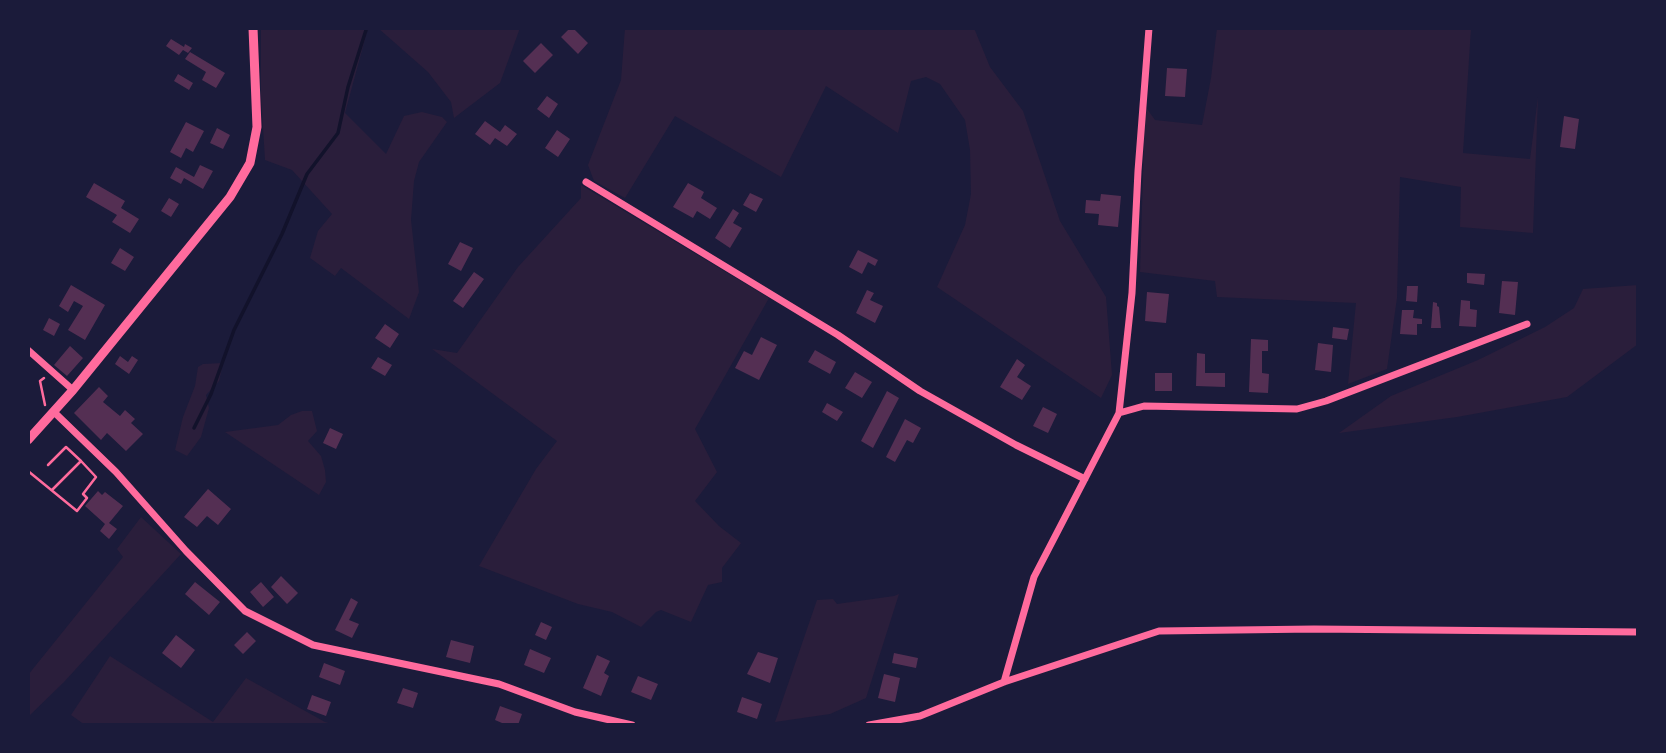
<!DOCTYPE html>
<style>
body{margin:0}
#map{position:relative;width:1666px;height:753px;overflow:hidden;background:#1b1b3a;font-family:"Fira Sans",sans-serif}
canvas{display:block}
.frame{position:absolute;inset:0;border:30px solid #1b1b3a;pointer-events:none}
</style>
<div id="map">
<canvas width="1666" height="753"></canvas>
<div class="frame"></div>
</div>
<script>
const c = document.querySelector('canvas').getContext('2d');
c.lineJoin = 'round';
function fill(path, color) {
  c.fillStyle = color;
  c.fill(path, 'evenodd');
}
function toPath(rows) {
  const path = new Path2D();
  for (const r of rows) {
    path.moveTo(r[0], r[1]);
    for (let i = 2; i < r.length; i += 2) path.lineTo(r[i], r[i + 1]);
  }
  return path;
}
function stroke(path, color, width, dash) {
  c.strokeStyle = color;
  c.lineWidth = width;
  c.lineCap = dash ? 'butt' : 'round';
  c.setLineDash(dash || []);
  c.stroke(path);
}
const green = toPath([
 [261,28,368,28,345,113,386,154,404,116,422,112,442,117,447,122,419,162,414,181,411,220,419,292,409,319,341,268,335,276,310,258,318,231,332,214,292,170,265,160,261,95],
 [378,28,520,28,500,83,454,118,451,102,428,72],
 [625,28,738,28,742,30,744,28,974,28,990,67,1023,111,1060,221,1106,297,1112,375,1101,398,937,287,965,225,971,194,970,150,965,120,940,84,926,77,911,81,898,133,826,86,781,177,675,116,625,198,594,181,588,165,621,80],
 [1217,28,1471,28,1463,153,1530,159,1538,97,1533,233,1460,227,1461,187,1400,177,1397,298,1387,369,1348,384,1356,303,1217,297,1215,281,1140,272,1145,106,1155,120,1202,125,1211,78],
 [581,185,769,298,695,429,717,472,695,501,719,526,741,543,722,568,722,582,708,585,691,622,661,610,656,612,641,627,612,612,578,604,479,566,536,469,557,441,432,349,457,353,518,267,581,198],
 [1638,285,1638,344,1567,397,1457,417,1339,433,1391,396,1478,360,1545,327,1574,308,1583,289],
 [223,363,219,381,206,395,209,408,201,437,187,456,175,450,183,417,195,386,198,367,203,364],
 [302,411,312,411,317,431,308,441,321,456,325,470,326,482,319,495,225,432,278,425,291,415],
 [141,517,181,554,64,682,28,717,28,675,123,557,117,549],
 [899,594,866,698,830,714,775,722,817,600,833,599,837,604,894,596],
 [110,656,213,722,246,678,325,722,336,725,85,725,71,715]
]);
const stream = toPath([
 [194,428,211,394,234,330,282,234,307,174,338,133,348,87,366,30]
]);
const building = toPath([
 [570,28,573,28,588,43,578,54,561,37],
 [171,39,184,47,185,44,192,48,188,53,183,50,179,55,166,46],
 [541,43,553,55,535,73,523,61],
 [190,52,225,73,216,88,202,80,206,72,185,59],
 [1167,68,1187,69,1185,97,1165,96],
 [178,74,193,83,189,90,174,81],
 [547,96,558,104,549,118,537,109],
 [1564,116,1579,119,1575,149,1560,147],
 [485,121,500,132,505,125,517,134,507,146,495,138,490,145,475,134],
 [186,122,204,131,193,152,186,148,181,158,170,152],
 [217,128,230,135,223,149,210,143],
 [557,130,570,139,558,157,545,148],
 [200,165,213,171,203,189,184,178,181,184,170,178,176,167,194,177],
 [94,183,125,201,121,208,139,219,130,233,112,222,117,215,86,197],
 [688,183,704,192,701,198,717,208,710,219,697,211,693,218,673,207],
 [750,193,763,199,756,212,743,205],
 [1101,194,1121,196,1118,227,1098,225,1099,214,1085,213,1086,200,1100,201],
 [169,198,179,204,171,217,161,211],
 [733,209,739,213,733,223,742,228,730,248,715,238],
 [460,242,473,248,461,271,448,264],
 [120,248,134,257,125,271,111,263],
 [858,250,878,260,875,266,868,262,862,274,849,267],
 [474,272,484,279,463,308,453,301],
 [1467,273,1485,274,1484,285,1467,283],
 [1502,281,1518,282,1515,315,1499,313],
 [71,285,105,305,85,340,68,330,83,306,74,301,68,312,59,306],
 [1407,286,1418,286,1417,302,1406,301],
 [867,290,874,293,870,300,883,306,875,323,856,313],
 [1147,292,1169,294,1166,323,1145,321],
 [1461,300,1470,301,1470,309,1477,310,1476,327,1459,326],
 [1433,302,1437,303,1437,306,1439,307,1441,328,1431,328],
 [1402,310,1414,310,1413,318,1422,319,1422,324,1417,324,1417,335,1400,334],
 [49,318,60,324,54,336,43,330],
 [385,324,399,334,390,348,375,338],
 [1333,327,1349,329,1347,340,1332,338],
 [761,337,777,345,759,380,735,368,744,351,752,355],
 [1251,339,1268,340,1268,351,1262,351,1262,373,1269,374,1268,393,1249,392],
 [1318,343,1333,345,1331,372,1315,370],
 [70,346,83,358,67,376,54,365],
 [815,350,836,362,830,374,808,362],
 [1197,353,1205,354,1205,373,1225,373,1225,387,1196,386],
 [120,356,128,362,132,356,138,360,129,374,115,364],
 [378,357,392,365,385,376,371,368],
 [1017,359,1025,365,1017,377,1031,386,1022,400,1000,387],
 [855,372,872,382,862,398,845,388],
 [1155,373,1172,373,1172,391,1155,391],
 [99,387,108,396,103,402,120,416,125,410,135,419,131,423,143,434,126,451,107,433,101,440,74,413],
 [887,391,899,398,873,448,861,441],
 [827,403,843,412,837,421,822,412],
 [1043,407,1057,414,1048,433,1033,426],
 [905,419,921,428,913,443,907,440,895,462,886,457],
 [330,428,343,434,336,449,323,443],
 [208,489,231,509,218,525,207,516,197,527,184,517],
 [98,491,102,495,105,492,123,506,109,523,117,529,109,539,100,531,105,524,85,506],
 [281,576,298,593,287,604,271,587],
 [195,582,220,602,209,615,185,594],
 [261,582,274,597,263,607,250,592],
 [351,598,358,602,349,620,359,624,352,638,335,630],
 [541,622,552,627,546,640,535,635],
 [247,632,256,641,243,654,234,645],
 [176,635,195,650,181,668,162,653],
 [451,640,474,646,470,663,446,657],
 [530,649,551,658,544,673,524,665],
 [758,652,778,658,770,683,747,674],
 [894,653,918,658,916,668,892,663],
 [597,655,610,661,604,673,609,676,601,696,583,688],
 [324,663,345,671,340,685,319,677],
 [884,674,900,678,895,702,878,698],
 [638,676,658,684,651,700,631,692],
 [403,688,418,693,413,708,397,703],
 [312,695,331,702,326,716,307,709],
 [742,697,762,704,757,719,737,712],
 [500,706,522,714,518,725,501,725,502,723,495,720]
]);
const path = toPath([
 [44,378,40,381,45,405],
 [48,465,66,447,81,461],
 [28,471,77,511,87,498,83,494,96,477,81,461,52,490]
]);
const minor = toPath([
 [586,182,838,335,920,391,1016,445,1085,479],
 [28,350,73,390],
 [54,412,116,472,186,551,245,611,313,645,499,684,575,712,632,725],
 [1119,413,1132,293,1138,171,1149,28],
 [1004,682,1034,577,1119,413,1144,406,1297,409,1326,401,1527,324],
 [869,725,920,716,1004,682,1159,631,1314,629,1638,632]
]);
const tertiary = toPath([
 [28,440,73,390,230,197,250,163,257,127,253,28]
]);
fill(green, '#2a1e3b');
stroke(stream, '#12122b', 3.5);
fill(building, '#542f53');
stroke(path, '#ff6b9d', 2.5);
stroke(minor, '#ff6b9d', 7);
stroke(tertiary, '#ff6b9d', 9);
</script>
